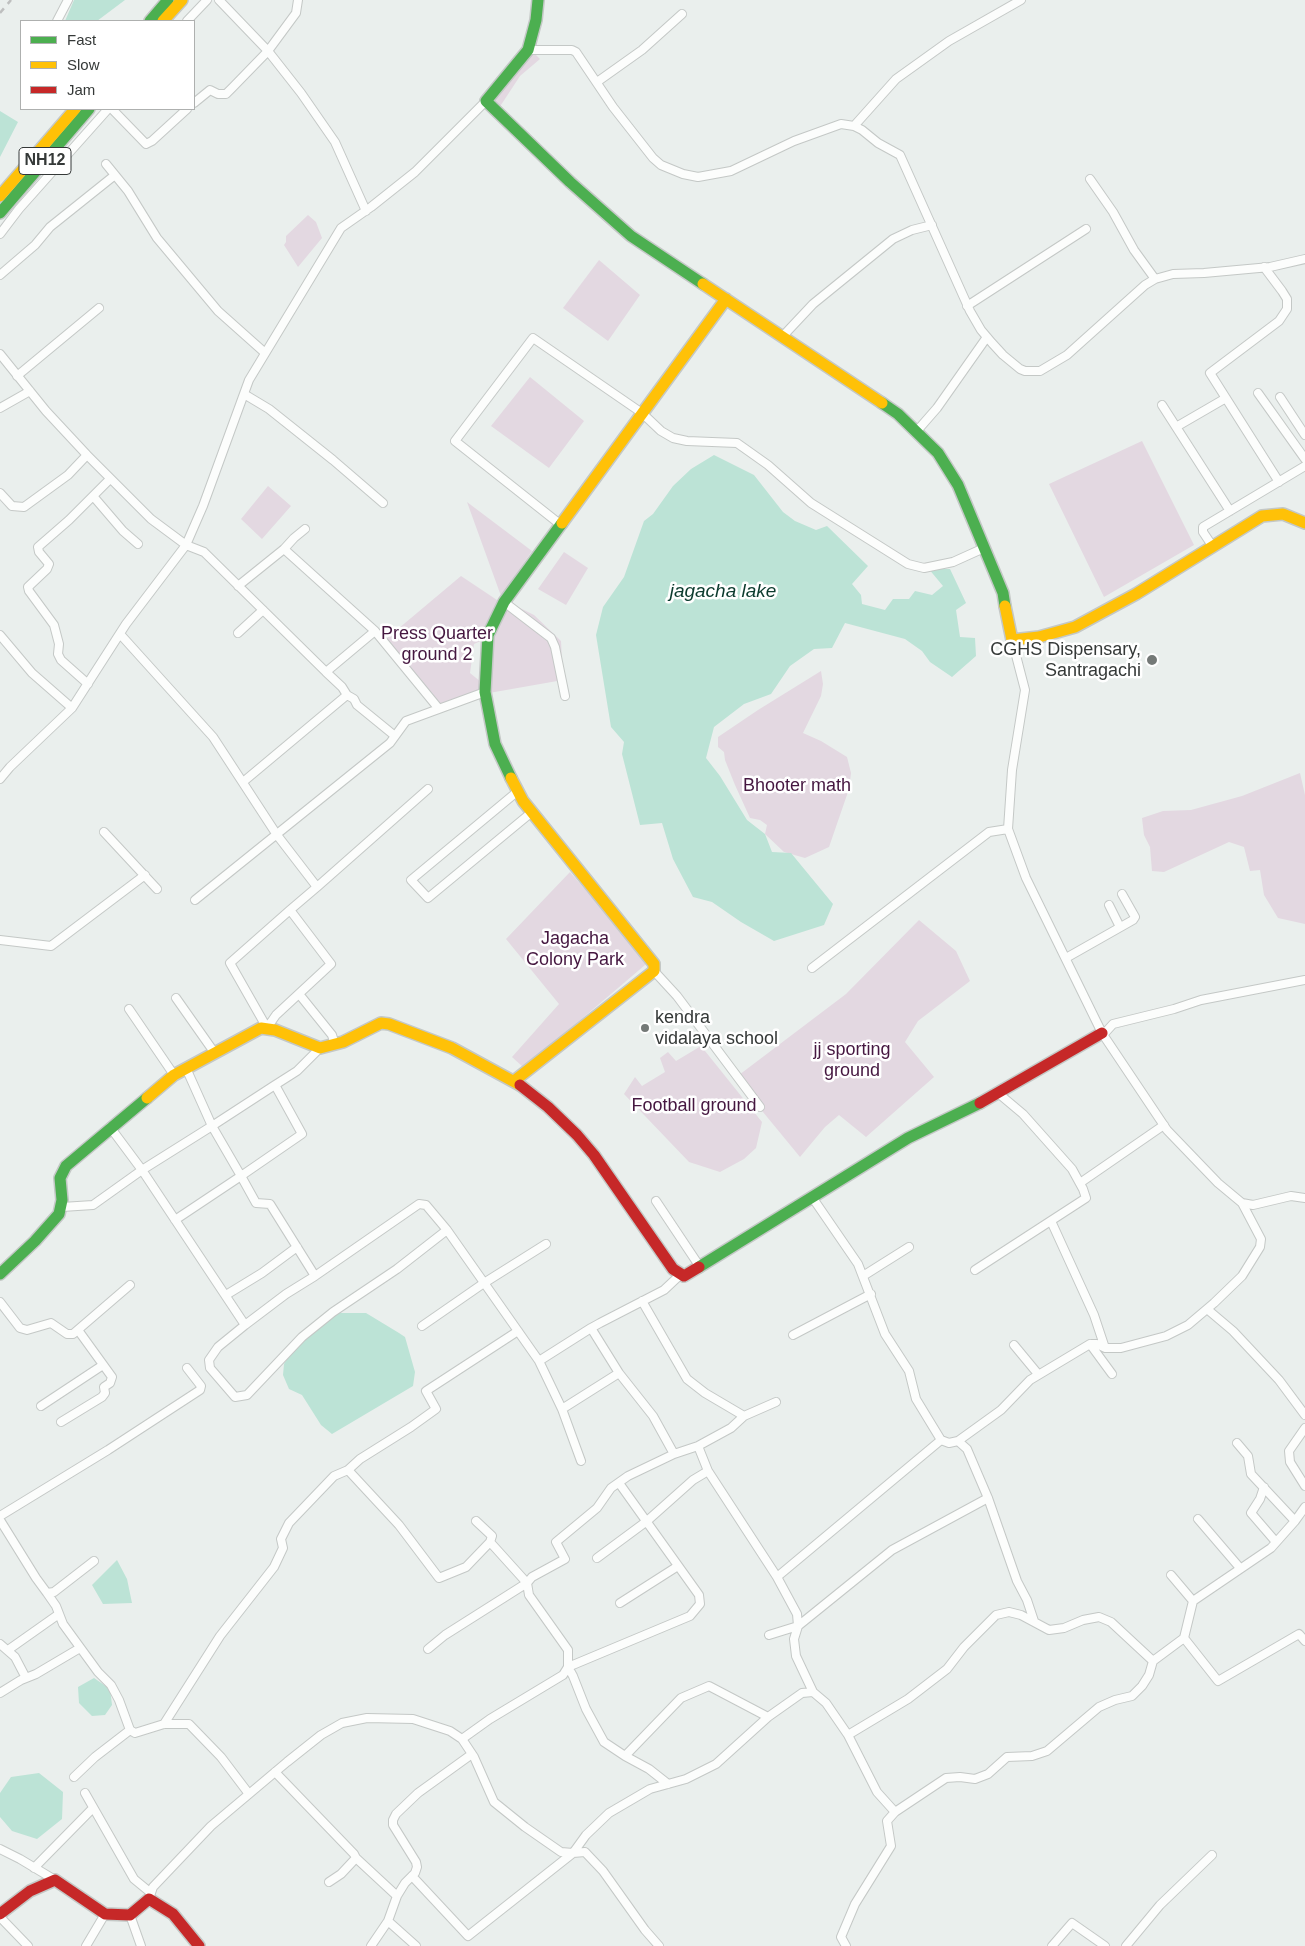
<!DOCTYPE html>
<style>
body{margin:0}
#map{position:relative;width:1305px;height:1946px;overflow:hidden;background:#eaefed;font-family:Arial,sans-serif}
canvas{display:block}
.legend{position:absolute;left:20px;top:20px;width:175px;height:90px;box-sizing:border-box;background:#fff;border:1px solid #aeb0af;margin:0;padding:6px 9px;list-style:none;font-size:15px;color:#353938}
.legend li{display:flex;align-items:center;gap:10px;height:25px}
.legend b{width:25px;border:1px solid #aeb0af}
</style>
<div id="map">
<canvas width="1305" height="1946"></canvas>
<ul class="legend">
<li><b style="height:6px;background:#4caf50"></b>Fast</li>
<li><b style="height:6px;background:#ffc107"></b>Slow</li>
<li><b style="height:6px;background:#c62828"></b>Jam</li>
</ul>
</div>
<script>
const c = document.querySelector('canvas').getContext('2d');
c.lineJoin = 'round';
function fill(path, color) {
  c.fillStyle = color;
  c.fill(path, 'evenodd');
}
function toPath(rows) {
  const path = new Path2D();
  for (const r of rows) {
    path.moveTo(r[0], r[1]);
    for (let i = 2; i < r.length; i += 2) path.lineTo(r[i], r[i + 1]);
  }
  return path;
}
function stroke(path, color, width, dash) {
  c.strokeStyle = color;
  c.lineWidth = width;
  c.lineCap = dash ? 'butt' : 'round';
  c.setLineDash(dash || []);
  c.stroke(path);
}
function write(font, color, halo, rows, align = 'center') {
  c.font = font + ' Arial,sans-serif';
  c.lineWidth = 5;
  c.setLineDash([]);
  c.textBaseline = 'middle';
  c.strokeStyle = halo;
  c.fillStyle = color;
  for (const [text, x, y, turn = 0] of rows) {
    c.save();
    c.translate(x, y);
    c.rotate((+turn || 0) * Math.PI / 180);
    c.textAlign = isNaN(turn) ? turn : align;
    if (halo) c.strokeText(text, 0, 0);
    c.fillText(text, 0, 0);
    c.restore();
  }
}
const green = toPath([
 [535,54,540,59,520,76,499,108,487,101,525,55],
 [308,215,316,222,322,238,298,267,284,245,286,242,286,236],
 [599,260,640,295,608,341,563,308],
 [530,377,584,421,549,468,491,426],
 [1142,441,1194,545,1104,597,1049,484],
 [268,486,291,506,262,539,241,519],
 [467,502,532,551,501,596],
 [564,552,588,568,566,605,538,589],
 [461,576,500,602,483,640,474,644,470,673,481,682,481,690,440,705,386,639],
 [508,602,534,615,561,641,563,680,489,693,492,634],
 [821,671,823,684,821,696,803,733,821,741,847,757,851,773,849,789,829,847,805,858,784,852,765,834,767,825,760,820,750,818,735,785,725,760,724,752,718,747,718,737,758,710],
 [1300,773,1305,795,1305,924,1278,918,1264,895,1260,870,1250,871,1244,847,1229,842,1164,872,1152,871,1150,847,1144,835,1142,818,1163,811,1191,810,1242,796],
 [570,872,630,941,645,956,645,965,524,1068,512,1057,559,1004,506,939],
 [919,920,956,951,970,981,918,1021,905,1042,934,1077,866,1137,839,1115,825,1127,800,1157,735,1078,846,994],
 [701,1046,762,1122,756,1148,744,1159,720,1172,689,1162,624,1094,635,1077,642,1086,665,1072,660,1058,668,1052,676,1061]
]);
const water = toPath([
 [74,0,125,0,97,21,65,21],
 [0,111,18,122,0,157],
 [714,455,754,475,783,512,795,521,816,530,827,526,868,566,852,584,861,595,862,604,885,610,893,599,909,599,915,591,932,595,943,586,928,568,950,569,966,603,956,610,960,637,975,638,976,656,952,677,930,662,922,651,905,639,845,623,832,648,814,649,790,666,771,694,744,704,714,727,706,758,720,776,747,820,765,834,772,852,791,853,833,904,824,925,774,941,741,922,712,902,693,897,673,859,662,823,640,825,622,754,624,742,611,727,596,635,603,607,624,577,644,521,653,514,673,486,691,469],
 [335,1313,366,1313,399,1333,405,1337,415,1372,413,1386,332,1434,321,1425,302,1395,289,1389,283,1375,284,1364,287,1359,305,1337],
 [117,1560,127,1579,132,1603,103,1604,92,1585],
 [94,1678,110,1689,112,1705,105,1715,92,1716,79,1703,78,1687],
 [39,1773,63,1792,62,1819,37,1839,12,1831,0,1817,0,1793,11,1777]
]);
const street = toPath([
 [219,0,268,51,301,93,335,142,366,211],
 [57,21,68,0],
 [187,21,207,0],
 [528,50,572,50,576,52,613,107,653,158,661,165,683,174,698,177,731,171,794,141,841,124,854,126,862,130,878,143,900,155,970,311,981,330,992,343,1003,355,1020,369,1025,371,1040,371,1067,355,1145,285,1155,279,1173,274,1204,273,1270,267,1305,259],
 [597,82,642,50,682,14],
 [194,103,210,90,218,94,226,94,233,87,268,51,296,13,298,0],
 [112,109,146,144,152,141,187,109],
 [854,126,896,79,949,41,1021,0],
 [106,164,128,191,157,238,218,311,264,352],
 [1090,179,1113,212,1134,250,1155,279],
 [0,234,19,209,108,109],
 [1264,267,1282,291,1287,299,1287,309,1279,321,1210,373,1279,482],
 [0,275,35,245,50,227,115,175],
 [967,306,1086,229],
 [782,337,813,304,893,239,912,230,932,225],
 [0,354,46,411,87,455,151,519,186,545,204,552,326,672,375,631,439,709],
 [17,376,99,308],
 [1258,393,1305,459],
 [244,394,269,409,333,460,383,503],
 [1280,397,1305,435],
 [1162,405,1230,511],
 [0,408,30,391],
 [1176,427,1226,398],
 [916,432,937,408,987,337],
 [0,493,12,506,24,507,68,475,87,455],
 [93,496,123,531,138,544],
 [561,525,455,441,533,338,642,413,661,431,673,438,687,441,737,443,768,465,811,503,908,564,924,568,953,562,984,548],
 [1213,547,1203,532,1203,527,1305,466],
 [284,549,375,631],
 [238,586,284,549,294,538,305,529],
 [504,602,551,638,555,647,565,696],
 [238,633,263,610],
 [120,634,213,737,277,835,317,887,290,910,230,963,267,1028,276,1015,331,964,290,910],
 [0,635,32,673,72,708],
 [1012,640,1025,690,1012,770,1008,829,1026,878,1102,1033,1167,1130,1218,1183,1242,1203,1253,1205,1291,1196,1305,1198],
 [326,672,342,687,347,695,354,699,357,705,395,736],
 [88,684,61,660,58,654,59,644,54,625,29,591,28,587,47,569,49,564,39,552,38,547,69,520,110,479],
 [0,779,10,767,72,708,126,624,186,545,203,506,249,380,341,228,371,207,415,172,486,101],
 [243,782,347,695],
 [518,791,411,880,428,898,532,812],
 [104,832,157,889],
 [317,887,428,789],
 [195,900,390,743,406,721,485,692],
 [1109,905,1120,927],
 [0,940,51,946,145,875],
 [1066,958,1133,920,1135,917,1122,894],
 [812,968,989,832,1008,829],
 [654,971,677,996,760,1107],
 [299,994,332,1035,335,1045],
 [176,998,214,1052],
 [129,1009,174,1075],
 [1103,1035,1113,1024,1174,1009,1201,1000,1305,980],
 [275,1085,302,1134,241,1176,212,1126,275,1085],
 [275,1085,297,1071,320,1048],
 [110,1127,142,1170,245,1325],
 [1080,1183,1164,1125],
 [812,1197,858,1264,885,1334,909,1371,916,1399,941,1440,949,1443,958,1441,1001,1410,1030,1380,1090,1344,1097,1344,1105,1348,1121,1348,1166,1336,1188,1325,1214,1303,1242,1276,1260,1247,1261,1239,1242,1203],
 [656,1201,700,1267],
 [62,1207,93,1205,142,1170,212,1126,186,1068],
 [175,1220,241,1176,256,1203,270,1204,315,1276],
 [1051,1221,1094,1315,1105,1348],
 [447,1230,397,1269,333,1312,302,1337,247,1395,235,1397,210,1368,209,1360,218,1347,245,1325,286,1294,315,1276,419,1204,426,1205,447,1230,539,1361],
 [975,1270,1086,1198,1083,1189,1072,1169,1023,1114,998,1093],
 [863,1276,909,1247],
 [226,1295,262,1273,297,1247],
 [642,1301,687,1379,705,1393,744,1416],
 [0,1302,20,1328,27,1330,51,1323,67,1334,73,1334,130,1285],
 [1207,1309,1233,1331,1279,1380,1305,1415],
 [422,1326,484,1283,546,1244],
 [591,1328,619,1373,562,1409,539,1361,591,1328,600,1323,664,1290,680,1275],
 [793,1335,871,1294],
 [1090,1344,1112,1374],
 [1014,1345,1038,1374],
 [41,1406,103,1365],
 [562,1409,581,1461],
 [61,1422,102,1397,105,1393,104,1387,110,1383,112,1377,78,1330],
 [1305,1428,1289,1451,1290,1462,1305,1486],
 [958,1441,967,1449,988,1498,1017,1581,1027,1600,1034,1621],
 [1237,1443,1248,1456,1251,1474,1295,1521],
 [698,1446,708,1471,777,1577,797,1614,798,1626,794,1639,796,1656,813,1692],
 [674,1454,698,1446,731,1428,744,1416,776,1402],
 [348,1470,399,1525,439,1578,466,1567,490,1542,527,1583,445,1635,428,1649],
 [619,1483,699,1595,700,1604,690,1616,568,1667,573,1676,586,1709,604,1742,625,1756],
 [1264,1487,1260,1499,1251,1513,1276,1542],
 [0,1516,108,1450,200,1390,201,1386,187,1368],
 [1198,1519,1240,1568],
 [0,1520,36,1578,47,1593,54,1592,94,1561],
 [476,1521,492,1536,490,1542],
 [597,1558,647,1521,693,1480,708,1471],
 [1171,1575,1193,1601],
 [777,1577,941,1440],
 [47,1593,56,1606,63,1624,98,1672,111,1685,119,1700,130,1730,135,1733,164,1724,189,1724,221,1757,249,1794],
 [620,1603,678,1566],
 [769,1635,798,1626,892,1550,988,1498],
 [1184,1638,1193,1601,1271,1548,1295,1521,1305,1507],
 [0,1644,15,1657,26,1678],
 [8,1650,59,1614],
 [1153,1661,1184,1638,1218,1681,1299,1634,1305,1641],
 [0,1693,21,1680,36,1674,80,1648],
 [164,1724,220,1636,274,1567,283,1548,281,1539,289,1523,334,1476,348,1470,360,1459,411,1427,436,1409,426,1391,518,1331],
 [462,1739,474,1757,494,1802,525,1827,561,1852,573,1853,586,1835,609,1813,650,1789,686,1779,716,1764,768,1717,802,1693,813,1692,826,1703,848,1735],
 [275,1772,354,1854,356,1858,397,1896],
 [74,1777,95,1757,130,1730],
 [668,1784,649,1769,625,1756,681,1698,709,1686,768,1717],
 [85,1793,134,1879,151,1893],
 [0,1849,20,1859,55,1880],
 [34,1868,93,1808],
 [412,1876,468,1936,573,1853,585,1852,603,1871,645,1930,659,1946],
 [329,1882,341,1874,356,1858],
 [149,1899,153,1887,211,1826,287,1762,321,1735,342,1723,367,1718,413,1719,450,1731,462,1739,490,1719,563,1675,568,1667,568,1650,529,1595,527,1583,532,1577,565,1559,556,1542,597,1508,611,1488,628,1476,674,1454,653,1416,619,1373],
 [130,1915,141,1946],
 [0,1917,28,1946],
 [86,1946,105,1914],
 [371,1946,388,1921],
 [416,1946,388,1921,397,1896,405,1883,415,1873,417,1867,416,1862,393,1825,393,1820,396,1814,418,1793,472,1754],
 [846,1946,841,1937,855,1904,891,1846,887,1821,895,1812,946,1778,960,1777,975,1779,988,1774,1007,1757,1032,1756,1047,1751,1099,1707,1115,1700,1132,1696,1142,1686,1149,1675,1153,1661,1111,1622,1099,1617,1083,1620,1064,1628,1049,1630,1021,1615,1009,1612,996,1615,964,1647,947,1669,908,1699,848,1735,877,1792,895,1812],
 [1052,1946,1072,1923,1105,1946],
 [1126,1946,1160,1905,1212,1855]
]);
const fast = toPath([
 [538,0,536,20,528,50,486,101,570,182,631,236,703,284],
 [150,21,168,0],
 [0,213,89,109],
 [882,403,898,414,938,453,958,485,1003,593,1005,606],
 [511,778,495,744,485,692,488,635,504,602,562,523],
 [699,1267,908,1138,980,1103],
 [0,1274,35,1241,59,1214,62,1200,60,1178,66,1166,147,1098]
]);
const slow = toPath([
 [163,21,182,0],
 [0,196,75,109],
 [703,284,882,403],
 [562,523,726,299],
 [1005,606,1012,640,1039,637,1075,627,1136,594,1262,516,1283,514,1305,523],
 [511,778,523,801,654,964,654,971,514,1081],
 [147,1098,174,1075,261,1028,275,1030,320,1048,343,1042,381,1023,389,1024,452,1048,520,1085]
]);
const jam = toPath([
 [520,1085,548,1107,577,1135,594,1155,673,1269,684,1276,699,1267],
 [980,1103,1102,1033],
 [0,1914,30,1891,55,1880,105,1914,130,1915,149,1899,173,1914,199,1946]
]);
const rail = toPath([
 [0,13,11,0]
]);
const markers = [
 [1152,660,6,"#747977"],
 [645,1028,5,"#747977"]
];
const shields = [
 [45,161,52]
];
const shieldNames = [
 ["NH12",45,161]
];
const parkNames = [
 ["Press Quarter",437,634],
 ["ground 2",437,655],
 ["Bhooter math",797,786],
 ["Jagacha",575,939],
 ["Colony Park",575,960],
 ["jj sporting",852,1050],
 ["ground",852,1071],
 ["Football ground",694,1106]
];
const poiNames = [
 ["CGHS Dispensary,",1141,650],
 ["Santragachi",1141,671],
 ["kendra",655,1018,"left"],
 ["vidalaya school",655,1039,"left"]
];
const waterNames = [
 ["jagacha lake",723,592]
];
fill(green, '#e3d8e1');
fill(water, '#bce3d6');
stroke(street, '#c4c8c6', 10);
stroke(fast, '#c4c8c6', 14);
stroke(slow, '#c4c8c6', 14);
stroke(jam, '#c4c8c6', 14);
stroke(street, '#fcfdfc', 8);
stroke(fast, '#4caf50', 11);
stroke(slow, '#ffc107', 11);
stroke(jam, '#c62828', 11);
stroke(rail, '#bebfbf', 2.5, [6, 6]);
for (const [x, y, r, color] of markers) {
  const dot = new Path2D();
  dot.arc(x, y, r, 0, 2 * Math.PI);
  c.fillStyle = color;
  c.fill(dot);
  stroke(dot, '#fff', 2);
}
for (const [x, y, w] of shields) {
  const box = new Path2D();
  box.roundRect(x - w / 2, y - 13.5, w, 27, 4);
  c.fillStyle = '#fff';
  c.fill(box);
  stroke(box, '#353938', 1);
}
write('bold 16px', '#353938', null, shieldNames);
write('18px', '#451740', '#fff', parkNames);
write('18px', '#353938', '#fff', poiNames, 'right');
write('italic 19px', '#0c3b2e', '#fff', waterNames);
</script>
